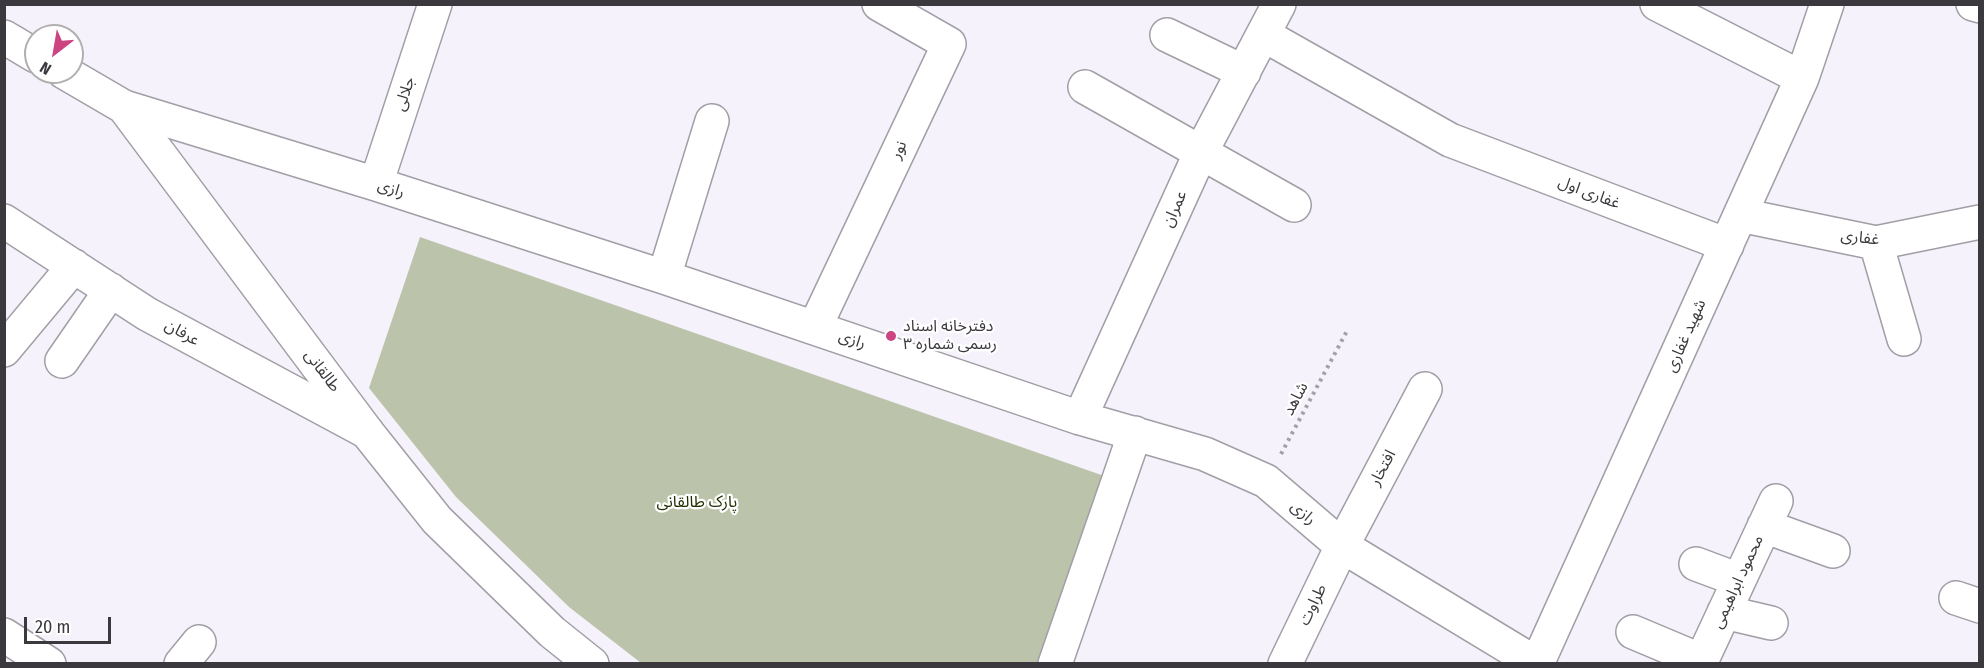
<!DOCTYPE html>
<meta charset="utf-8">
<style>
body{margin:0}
#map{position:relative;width:1984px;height:668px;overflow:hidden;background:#f6f2fb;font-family:"Fira Sans Condensed",sans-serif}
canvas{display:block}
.frame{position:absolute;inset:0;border:6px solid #3b393d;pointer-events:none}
.north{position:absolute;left:24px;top:24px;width:60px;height:60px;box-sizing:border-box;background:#fff;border:2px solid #b1b0b1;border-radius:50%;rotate:211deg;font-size:16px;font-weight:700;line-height:24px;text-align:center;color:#3b393d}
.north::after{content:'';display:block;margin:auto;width:21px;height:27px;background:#cc4482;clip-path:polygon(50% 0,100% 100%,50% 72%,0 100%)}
.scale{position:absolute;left:24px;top:617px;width:87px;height:27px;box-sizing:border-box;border:3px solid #3b393d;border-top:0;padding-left:8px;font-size:18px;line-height:21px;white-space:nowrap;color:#3b393d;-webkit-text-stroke:4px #fff;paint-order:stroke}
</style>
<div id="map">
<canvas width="1984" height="668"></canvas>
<div class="frame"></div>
<div class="north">N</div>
<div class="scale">20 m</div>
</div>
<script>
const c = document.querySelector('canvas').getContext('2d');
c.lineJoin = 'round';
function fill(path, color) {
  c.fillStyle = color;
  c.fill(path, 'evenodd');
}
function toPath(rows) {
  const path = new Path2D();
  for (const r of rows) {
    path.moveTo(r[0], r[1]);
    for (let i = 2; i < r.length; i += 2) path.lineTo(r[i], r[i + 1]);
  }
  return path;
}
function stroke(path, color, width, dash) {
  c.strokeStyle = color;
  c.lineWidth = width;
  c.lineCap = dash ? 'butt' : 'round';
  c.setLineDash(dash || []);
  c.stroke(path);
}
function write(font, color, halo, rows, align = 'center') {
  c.font = font + ' "Fira Sans Condensed","Noto Sans Arabic",sans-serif';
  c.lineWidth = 4.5;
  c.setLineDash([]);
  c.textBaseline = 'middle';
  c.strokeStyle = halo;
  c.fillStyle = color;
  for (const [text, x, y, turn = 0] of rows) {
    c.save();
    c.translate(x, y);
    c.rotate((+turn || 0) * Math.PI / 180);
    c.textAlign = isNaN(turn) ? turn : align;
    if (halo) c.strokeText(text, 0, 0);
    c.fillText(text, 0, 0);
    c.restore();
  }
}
const green = toPath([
 [420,237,1110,478,1044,663,641,663,569,607,456,497,369,388]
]);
const path = toPath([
 [1281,454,1348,329]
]);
const minor = toPath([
 [1657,4,1802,78],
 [1973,4,1980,6],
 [1167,35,1244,72],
 [1264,35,1450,140,1727,245],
 [1085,87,1294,205],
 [124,107,376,184,664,277,1080,418,1205,454,1266,481,1342,546,1537,664],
 [376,184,435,4],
 [1740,215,1876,243,1980,222],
 [4,221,147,314,367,432],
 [1876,243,1904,339],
 [664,277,712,121],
 [815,327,949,44,879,4],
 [4,350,74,266],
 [62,361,111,290],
 [1080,418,1200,154,1279,4],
 [1764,526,1833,551],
 [1696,564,1739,580],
 [1956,598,1980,606],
 [1724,612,1771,623],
 [1633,632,1702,661],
 [4,635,49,664],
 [181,664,199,642],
 [1055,664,1135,433],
 [1285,664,1342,546,1425,389],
 [1537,664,1802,78,1827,4],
 [1700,664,1776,501]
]);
const major = toPath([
 [4,37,36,56],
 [64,72,124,107,367,432,437,520,552,632,592,664]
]);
const markers = [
 [891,336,6,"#cc4482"]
];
const streetNames = [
 ["جلالی",405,94,-72],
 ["نور",899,150,-65],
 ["رازی",391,189,18],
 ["غفاری اول",1589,193,21],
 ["عمران",1175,209,-66],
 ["غفاری",1860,238,7],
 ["عرفان",182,333,29],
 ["شهید غفاری",1686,336,-66],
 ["رازی",852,340,19],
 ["طالقانی",322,371,53],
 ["شاهد",1296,399,-62],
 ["افتخار",1383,468,-62],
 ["رازی",1303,513,41],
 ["محمود ابراهیمی",1738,582,-65],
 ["طراوت",1313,605,-64]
];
const poiNames = [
 ["دفترخانه اسناد",903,327],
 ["رسمی شماره ۳",903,345]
];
const parkNames = [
 ["پارک طالقانی",697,503]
];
fill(green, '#bbc4ab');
stroke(minor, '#a19ea6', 36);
stroke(major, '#a19ea6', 36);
stroke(path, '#a3a0a7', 4, [3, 4.5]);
stroke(minor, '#fff', 33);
stroke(major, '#fff', 33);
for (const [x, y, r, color] of markers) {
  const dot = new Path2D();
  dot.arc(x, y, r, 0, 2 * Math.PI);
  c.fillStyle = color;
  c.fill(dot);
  stroke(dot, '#fff', 2);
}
write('16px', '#3b393d', '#fff', streetNames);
write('16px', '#3b393d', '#fff', poiNames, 'left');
write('16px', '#222e00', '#fff', parkNames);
</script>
